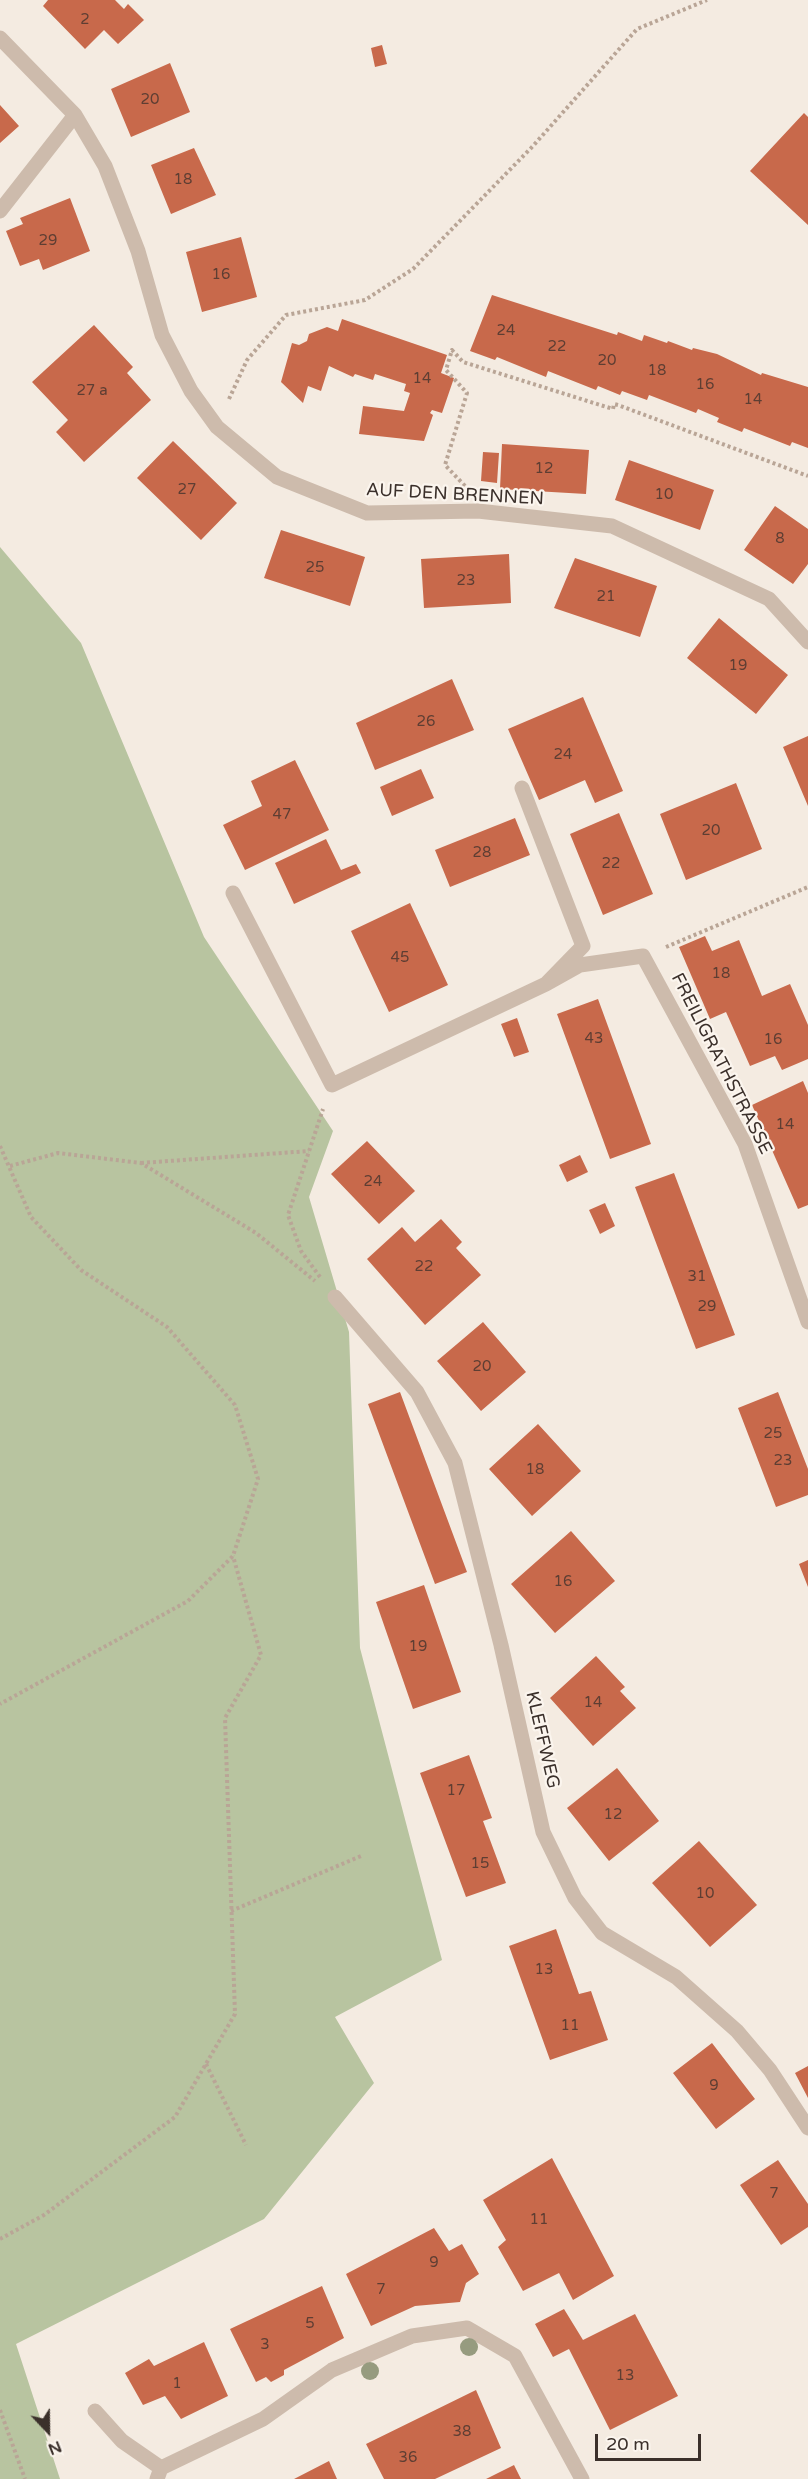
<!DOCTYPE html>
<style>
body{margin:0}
#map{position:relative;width:808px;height:2479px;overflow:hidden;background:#f4ebe1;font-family:"Varela Round",sans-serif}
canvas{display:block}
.north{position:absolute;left:18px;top:2401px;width:60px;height:60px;-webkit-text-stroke:4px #fbf5ee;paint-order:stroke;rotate:158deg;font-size:16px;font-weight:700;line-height:24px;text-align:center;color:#3b302b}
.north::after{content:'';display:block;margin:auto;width:21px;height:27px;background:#3b302b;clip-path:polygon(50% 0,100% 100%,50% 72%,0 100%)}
.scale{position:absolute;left:595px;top:2434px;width:106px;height:27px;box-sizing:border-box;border:3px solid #3b302b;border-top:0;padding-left:8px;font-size:18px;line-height:21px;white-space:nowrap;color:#3b302b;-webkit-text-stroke:4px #fbf5ee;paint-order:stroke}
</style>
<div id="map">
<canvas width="808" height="2479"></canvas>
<div class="north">N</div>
<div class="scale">20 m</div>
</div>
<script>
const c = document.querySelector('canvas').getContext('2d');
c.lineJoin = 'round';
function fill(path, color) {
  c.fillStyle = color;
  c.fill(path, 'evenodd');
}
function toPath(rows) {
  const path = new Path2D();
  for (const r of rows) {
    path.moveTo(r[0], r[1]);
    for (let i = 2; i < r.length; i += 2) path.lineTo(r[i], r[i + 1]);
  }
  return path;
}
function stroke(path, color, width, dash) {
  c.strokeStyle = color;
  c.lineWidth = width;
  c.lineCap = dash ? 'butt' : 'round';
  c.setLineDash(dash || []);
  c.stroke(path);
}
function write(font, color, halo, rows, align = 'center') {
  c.font = font + ' "Varela Round",sans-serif';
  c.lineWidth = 4.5;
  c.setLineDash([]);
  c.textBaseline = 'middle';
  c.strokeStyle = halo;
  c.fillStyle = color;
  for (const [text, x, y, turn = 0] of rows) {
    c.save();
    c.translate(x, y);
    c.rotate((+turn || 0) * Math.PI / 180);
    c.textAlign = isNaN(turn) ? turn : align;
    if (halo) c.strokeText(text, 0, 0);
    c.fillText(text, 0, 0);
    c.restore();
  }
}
const green = toPath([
 [0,547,81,643,204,937,333,1131,309,1197,349,1332,360,1648,442,1960,335,2017,374,2083,264,2219,16,2344,60,2479,0,2479]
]);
const building = toPath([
 [48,0,115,0,124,9,128,4,144,20,118,44,104,30,85,49,43,6],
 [382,45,387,64,375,67,371,48],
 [170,63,190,112,131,137,111,89],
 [0,105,19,126,0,143],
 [804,113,808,117,808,225,750,171],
 [194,148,216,195,171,214,151,165],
 [70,198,90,251,43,270,39,259,20,266,6,231,23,224,20,218],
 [241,237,257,297,202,312,186,252],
 [492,295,617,335,618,332,642,341,644,335,667,343,668,341,692,350,693,348,717,354,761,375,762,373,808,387,808,448,792,442,790,446,744,428,742,432,717,422,719,418,698,409,696,413,649,395,647,400,622,391,620,395,598,386,596,390,548,371,546,377,497,357,495,360,470,351],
 [342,319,447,355,441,373,454,378,442,413,432,410,430,413,433,415,424,441,359,434,363,406,404,411,410,393,404,391,406,384,375,374,373,380,355,374,353,377,329,366,321,391,308,386,303,403,281,382,292,343,299,345,307,341,309,334,327,327,338,331],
 [94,325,133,367,127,373,151,400,84,462,56,432,68,420,32,382],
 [173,441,237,503,201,540,137,478],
 [502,444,589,450,586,494,500,489],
 [483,452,499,453,497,483,481,481],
 [629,460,714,490,700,530,615,500],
 [775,506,808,529,808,564,793,584,744,550],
 [281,530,365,557,350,606,264,578],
 [509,554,511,603,424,608,421,559],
 [575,558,657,586,640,637,554,608],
 [719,618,788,675,756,714,687,658],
 [452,679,474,730,375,770,356,723],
 [583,697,623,791,595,803,585,780,539,800,508,729],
 [808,736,808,806,783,747],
 [295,760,329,830,245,870,223,825,262,806,251,781],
 [421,769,434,798,392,816,380,787],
 [736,783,762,849,686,880,660,814],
 [619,813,653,894,603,915,570,834],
 [515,818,530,855,450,887,435,850],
 [326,839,341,870,356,864,361,873,294,904,275,863],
 [410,903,448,985,389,1012,351,931],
 [705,936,712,951,739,940,762,996,790,984,808,1025,808,1059,782,1070,775,1056,750,1066,726,1012,710,1019,679,947],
 [598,999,651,1144,610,1159,557,1014],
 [517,1018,529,1052,514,1057,501,1024],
 [803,1081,808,1093,808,1205,798,1209,752,1105],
 [367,1141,415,1191,379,1224,331,1174],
 [580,1155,588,1172,567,1182,559,1165],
 [674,1173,735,1335,696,1349,635,1187],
 [605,1203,615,1226,600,1234,589,1210],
 [441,1219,462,1242,456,1248,481,1275,425,1325,367,1259,402,1227,415,1242],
 [483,1322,526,1372,481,1411,437,1361],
 [400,1392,467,1572,435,1584,368,1404],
 [778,1392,808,1469,808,1495,776,1507,738,1408],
 [538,1424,581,1471,532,1516,489,1469],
 [571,1531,615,1581,555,1633,511,1584],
 [808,1560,808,1587,799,1564],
 [424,1585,461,1692,413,1709,376,1602],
 [596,1656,625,1687,620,1691,636,1708,593,1746,550,1698],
 [469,1755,492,1818,483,1821,506,1883,466,1897,420,1773],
 [617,1768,659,1821,609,1861,567,1808],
 [699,1841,757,1905,710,1947,652,1883],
 [556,1929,579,1994,591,1991,608,2040,550,2060,509,1946],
 [712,2043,755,2099,716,2129,673,2073],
 [808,2066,808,2098,795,2073],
 [552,2158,614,2276,573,2300,559,2273,523,2291,498,2247,506,2240,483,2200],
 [778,2160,808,2204,808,2227,781,2245,740,2185],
 [434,2228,449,2251,462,2244,479,2274,466,2283,460,2302,415,2306,371,2326,346,2274],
 [322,2286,344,2338,284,2370,284,2375,271,2382,266,2377,256,2382,230,2329],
 [564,2309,583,2340,635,2314,678,2396,610,2430,569,2349,553,2357,535,2324],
 [204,2342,228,2396,181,2419,165,2396,143,2405,125,2373,149,2359,154,2366],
 [476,2390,501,2448,435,2479,384,2479,366,2444],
 [329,2461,337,2479,294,2479],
 [514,2465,521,2479,486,2479]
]);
const path = toPath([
 [229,399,247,360,286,315,365,300,413,269,533,146,637,29,707,0],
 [465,486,445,465,467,393,446,370,452,350,463,362,613,409,614,404,618,405,808,476],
 [666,947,808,887],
 [0,1146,31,1217,81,1270,167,1327,235,1405,258,1479,233,1556,188,1601,0,1704],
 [141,1163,309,1151],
 [10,1166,58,1153,141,1163,256,1233,315,1281],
 [320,1277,301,1251,288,1215,323,1109],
 [231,1911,361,1856],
 [206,2064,246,2145],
 [0,2239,44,2215,175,2117,235,2014,225,1718,261,1655,233,1556],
 [0,2410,25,2479]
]);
const street = toPath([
 [0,38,75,115,105,166,138,251,162,335,191,391,217,427,277,477,367,513,478,511,612,526,769,599,808,642],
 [0,211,75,115],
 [522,788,583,946,546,984,580,965,643,956,745,1144,808,1322],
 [233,893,332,1085,546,984],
 [335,1297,417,1392,455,1463,501,1645,543,1832,575,1898,602,1933,676,1977,737,2031,770,2070,808,2128],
 [95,2411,122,2441,161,2468,157,2479],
 [161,2468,263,2419,332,2370,412,2336,467,2328,515,2356,582,2479]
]);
const trees = [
 [469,2347],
 [370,2371]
];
const numberNames = [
 ["2",85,20],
 ["20",150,100],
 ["18",183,180],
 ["29",48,241],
 ["16",221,275],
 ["24",506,331],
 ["22",557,347],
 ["20",607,361],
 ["18",657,371],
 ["14",422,379],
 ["16",705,385],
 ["27 a",92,391],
 ["14",753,400],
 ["12",544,469],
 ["27",187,490],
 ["10",664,495],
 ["8",780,539],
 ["25",315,568],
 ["23",466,581],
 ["21",606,597],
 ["19",738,666],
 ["26",426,722],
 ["24",563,755],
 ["47",282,815],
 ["20",711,831],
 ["28",482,853],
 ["22",611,864],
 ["45",400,958],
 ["18",721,974],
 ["43",594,1039],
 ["16",773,1040],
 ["14",785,1125],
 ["24",373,1182],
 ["22",424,1267],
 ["31",697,1277],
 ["29",707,1307],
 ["20",482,1367],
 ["25",773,1434],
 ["23",783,1461],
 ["18",535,1470],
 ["16",563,1582],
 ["19",418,1647],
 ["14",593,1703],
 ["17",456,1791],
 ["12",613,1815],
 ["15",480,1864],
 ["10",705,1894],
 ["13",544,1970],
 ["11",570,2026],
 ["9",714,2086],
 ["7",774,2194],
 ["11",539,2220],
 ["9",434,2263],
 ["7",381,2290],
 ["5",310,2324],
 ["3",265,2345],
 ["13",625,2376],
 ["1",177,2384],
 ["38",462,2432],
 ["36",408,2458]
];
const streetNames = [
 ["AUF DEN BRENNEN",455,495,3],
 ["FREILIGRATHSTRASSE",721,1064,63],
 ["KLEFFWEG",542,1740,77]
];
fill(green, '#b8c4a0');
fill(building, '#c8694b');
stroke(path, '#b9a596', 4, [3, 3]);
stroke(street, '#cdbbac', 15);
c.fillStyle = '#969b7f';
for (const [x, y] of trees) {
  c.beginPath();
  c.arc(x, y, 9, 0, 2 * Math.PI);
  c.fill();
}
write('15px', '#5e3e33', null, numberNames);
write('18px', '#3b302b', '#fbf5ee', streetNames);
</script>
